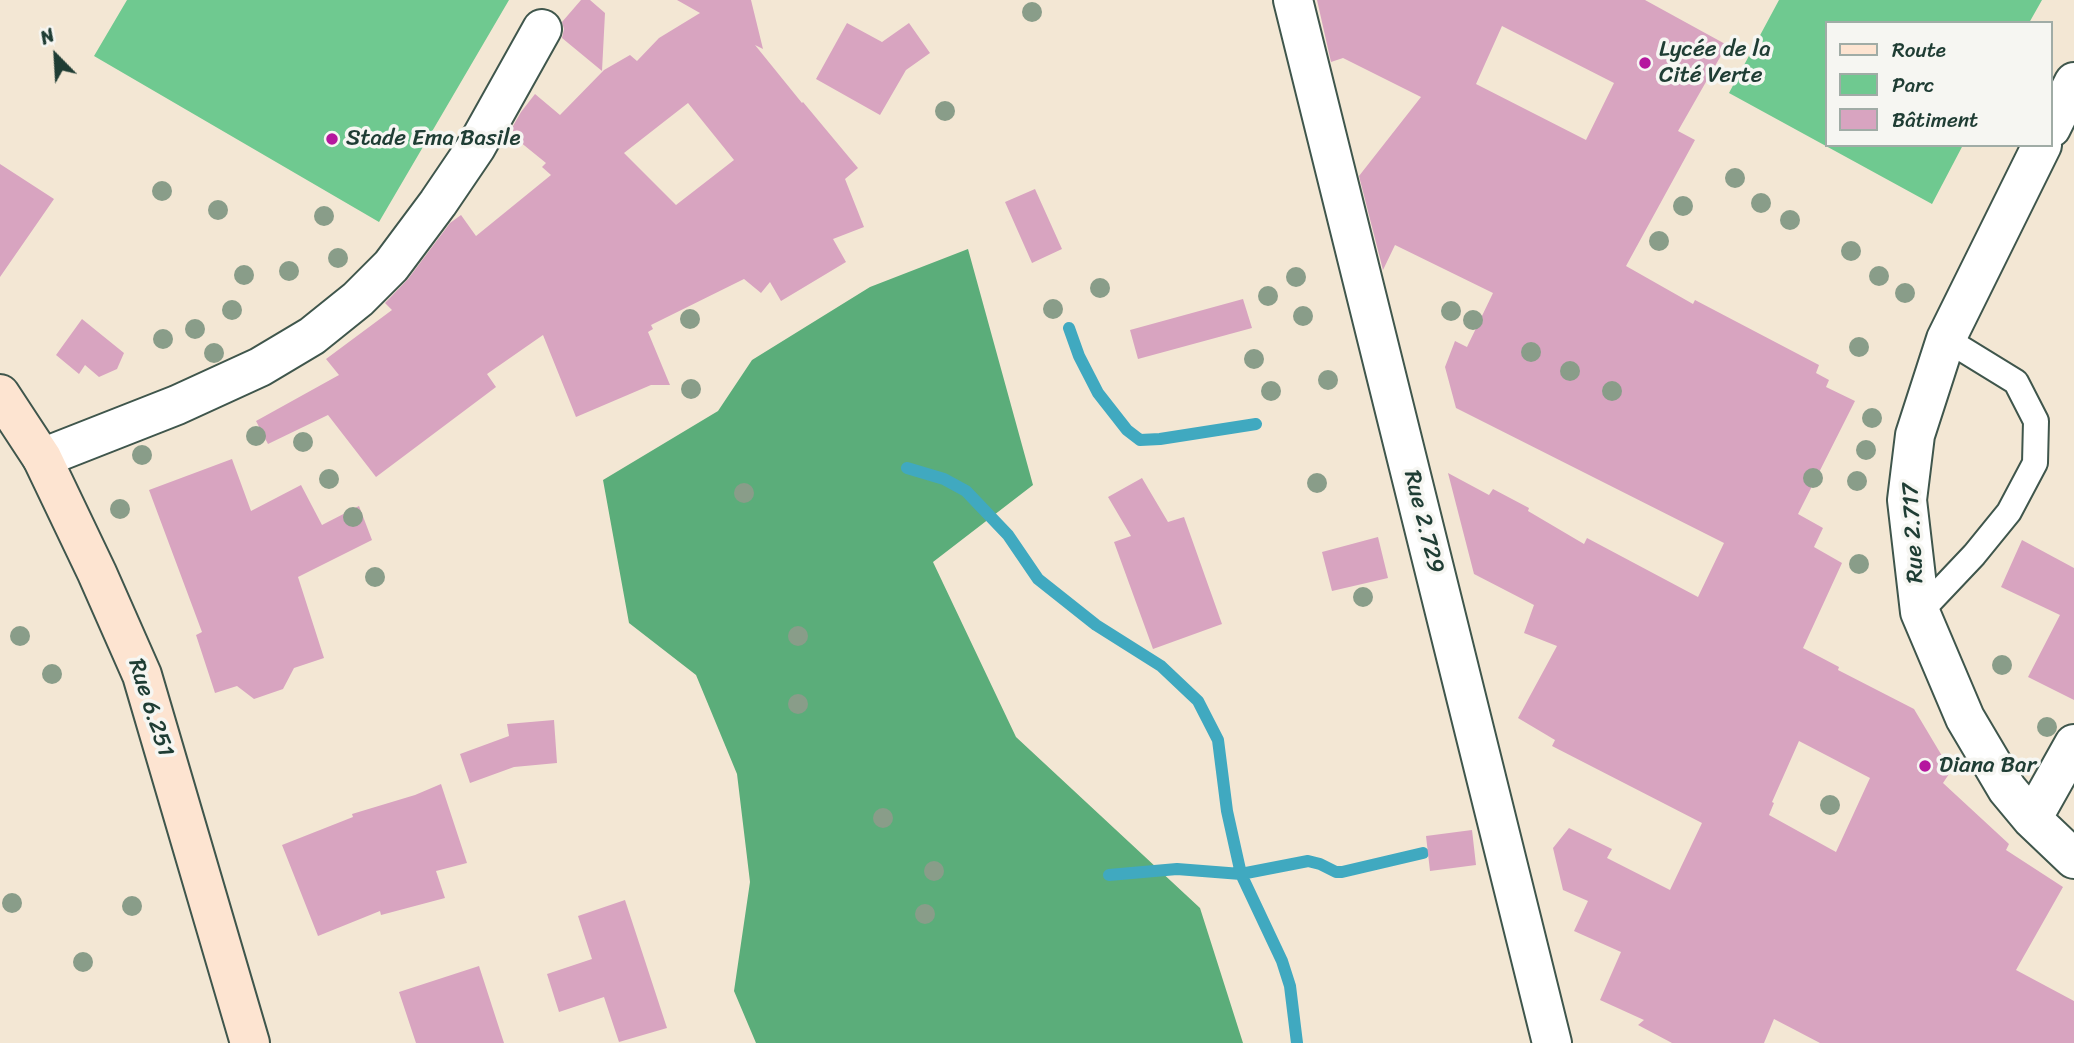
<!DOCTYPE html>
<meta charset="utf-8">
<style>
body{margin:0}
#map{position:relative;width:2074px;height:1043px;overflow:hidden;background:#f3e7d4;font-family:Sriracha,sans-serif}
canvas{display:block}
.legend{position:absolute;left:1825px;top:21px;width:228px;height:126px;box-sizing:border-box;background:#f6f6f2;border:2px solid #a0aca6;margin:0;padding:9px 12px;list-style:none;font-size:21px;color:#1f3d34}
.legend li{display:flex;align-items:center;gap:14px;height:35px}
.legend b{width:35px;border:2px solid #a0aca6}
.north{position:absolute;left:21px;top:21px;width:70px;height:70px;-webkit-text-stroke:5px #f6f6f2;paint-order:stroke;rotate:336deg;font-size:19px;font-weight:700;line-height:28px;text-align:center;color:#1f3d34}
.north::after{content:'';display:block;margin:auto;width:24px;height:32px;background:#1f3d34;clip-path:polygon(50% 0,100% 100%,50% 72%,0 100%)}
</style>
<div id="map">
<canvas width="2074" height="1043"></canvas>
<ul class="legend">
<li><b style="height:9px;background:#fde4d1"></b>Route</li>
<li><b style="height:19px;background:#6fc990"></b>Parc</li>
<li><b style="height:19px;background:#d8a4c0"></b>Bâtiment</li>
</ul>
<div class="north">N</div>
</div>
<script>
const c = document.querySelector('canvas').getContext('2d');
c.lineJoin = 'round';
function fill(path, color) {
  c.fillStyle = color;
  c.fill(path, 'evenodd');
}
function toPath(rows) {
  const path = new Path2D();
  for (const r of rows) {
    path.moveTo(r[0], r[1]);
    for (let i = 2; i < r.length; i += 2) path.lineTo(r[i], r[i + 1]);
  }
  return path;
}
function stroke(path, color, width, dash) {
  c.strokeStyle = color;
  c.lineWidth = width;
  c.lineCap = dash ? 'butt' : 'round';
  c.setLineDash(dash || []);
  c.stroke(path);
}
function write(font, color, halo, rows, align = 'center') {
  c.font = font + ' Sriracha,sans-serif';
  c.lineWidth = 7;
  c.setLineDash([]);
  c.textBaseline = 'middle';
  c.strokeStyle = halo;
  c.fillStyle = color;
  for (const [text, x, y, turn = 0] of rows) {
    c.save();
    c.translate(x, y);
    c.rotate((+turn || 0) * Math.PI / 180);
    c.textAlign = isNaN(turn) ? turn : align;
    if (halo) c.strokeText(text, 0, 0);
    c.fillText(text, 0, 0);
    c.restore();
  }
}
const green = toPath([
 [127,0,509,0,379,222,94,56],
 [1779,0,2042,0,2029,23,1827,23,1827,145,1963,145,1932,204,1729,93]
]);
const forest = toPath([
 [968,249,1033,485,933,562,1016,737,1200,908,1243,1043,756,1043,734,991,750,882,737,774,696,675,629,623,603,480,718,411,752,360,870,287]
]);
const stream = toPath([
 [1069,328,1079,356,1098,393,1127,430,1140,440,1160,439,1256,424],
 [907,468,944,479,966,491,1008,535,1038,579,1096,625,1161,666,1198,701,1218,740,1227,811,1241,874,1282,961,1290,986,1297,1043],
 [1109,875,1177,869,1241,874,1308,861,1320,864,1336,872,1342,872,1423,853]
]);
const building = toPath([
 [581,0,590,0,605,13,602,71,562,38,564,29,562,22],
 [677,0,751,0,763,49,755,45,802,103,803,102,858,168,845,179,864,227,833,239,846,262,781,301,770,282,761,293,744,279,651,325,653,329,648,332,670,385,651,385,576,417,543,335,487,374,496,387,376,477,328,415,268,444,256,421,339,375,326,359,392,310,385,303,408,279,450,223,461,215,476,236,551,175,542,167,546,163,509,133,521,112,535,94,560,115,604,70,630,55,637,61,659,38,700,13],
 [688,103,734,160,676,205,624,153],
 [1317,0,1645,0,1727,45,1678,131,1695,140,1626,266,1693,304,1695,300,1819,365,1816,373,1829,380,1826,387,1855,401,1798,514,1823,528,1814,547,1842,563,1803,648,1839,667,1838,670,1914,709,1951,771,1943,783,2009,844,2006,850,2063,887,2016,970,2074,1001,2074,1043,1820,1043,1774,1019,1764,1043,1672,1043,1638,1025,1644,1020,1600,1000,1621,952,1574,931,1588,901,1563,890,1553,848,1569,828,1612,849,1607,858,1670,890,1702,823,1552,746,1555,740,1518,718,1557,646,1524,633,1534,605,1474,574,1448,473,1489,495,1493,489,1529,508,1528,511,1584,544,1587,538,1698,597,1724,543,1456,408,1445,367,1455,341,1467,347,1493,293,1395,245,1383,270,1359,176,1421,97,1343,58,1331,62],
 [1502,26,1614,83,1586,140,1476,84],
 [1799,741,1870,778,1836,852,1769,815,1774,803,1772,802],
 [847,23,882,42,909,23,930,53,906,70,880,115,816,79],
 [0,164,54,199,0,277],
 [1035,189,1062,249,1032,263,1005,202],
 [1243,299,1252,328,1138,359,1130,330],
 [82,319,124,353,117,369,99,377,85,365,79,374,56,355],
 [232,459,251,511,301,485,322,525,359,506,372,540,298,577,324,658,294,668,283,689,254,699,237,686,215,693,196,635,202,632,149,490],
 [1142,478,1168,522,1184,517,1222,624,1153,649,1114,542,1131,536,1108,497],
 [1378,537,1388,578,1332,591,1322,552],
 [2022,540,2074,568,2074,700,2028,677,2060,615,2001,587],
 [554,720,557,763,514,767,470,783,460,754,509,736,507,724],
 [441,784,467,863,436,871,445,898,381,915,380,911,318,936,282,845,353,817,352,814,415,795],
 [1472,830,1476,865,1430,871,1426,836],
 [625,900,667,1028,619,1042,604,997,559,1012,547,974,592,959,578,916],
 [479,966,504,1043,416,1043,399,992]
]);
const service = toPath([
 [1920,612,1974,555,2009,512,2035,463,2036,421,2016,382,1946,339]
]);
const minor = toPath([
 [1293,0,1552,1043],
 [2051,128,2074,82],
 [2042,145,1946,339,1915,435,1907,500,1920,612,1965,718,2007,789,2032,819,2074,859],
 [42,458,177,405,260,367,312,336,358,299,391,266,438,203,476,147,542,29],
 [2032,819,2074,744]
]);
const secondary = toPath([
 [0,394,42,458,97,573,142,675,250,1043]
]);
const trees = [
 [1032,12],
 [945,111],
 [1735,178],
 [162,191],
 [1761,203],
 [1683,206],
 [218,210],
 [324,216],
 [1790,220],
 [1659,241],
 [1851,251],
 [338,258],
 [289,271],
 [244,275],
 [1879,276],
 [1296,277],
 [1100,288],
 [1905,293],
 [1268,296],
 [1053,309],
 [232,310],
 [1451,311],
 [1303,316],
 [690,319],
 [1473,320],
 [195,329],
 [163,339],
 [1859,347],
 [1531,352],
 [214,353],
 [1254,359],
 [1570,371],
 [1328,380],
 [691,389],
 [1271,391],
 [1612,391],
 [1872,418],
 [256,436],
 [303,442],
 [1866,450],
 [142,455],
 [1813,478],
 [329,479],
 [1857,481],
 [1317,483],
 [744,493],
 [120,509],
 [353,517],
 [1859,564],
 [375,577],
 [1363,597],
 [20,636],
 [798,636],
 [2002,665],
 [52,674],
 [798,704],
 [2047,727],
 [1830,805],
 [883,818],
 [934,871],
 [12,903],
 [132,906],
 [925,914],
 [83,962]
];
const markers = [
 [1645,63,7,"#b5179e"],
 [332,139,7,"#b5179e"],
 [1925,766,7,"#b5179e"]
];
const poiNames = [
 ["Lycée de la",1659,50],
 ["Cité Verte",1659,76],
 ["Stade Ema Basile",346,139],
 ["Diana Bar",1939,766]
];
const streetNames = [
 ["Rue 2.729",1423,522,76],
 ["Rue 2.717",1914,533,-93],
 ["Rue 6.251",150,708,72]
];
fill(green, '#6fc990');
fill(forest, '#5bad7a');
stroke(stream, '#40a9c0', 12);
fill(building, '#d8a4c0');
stroke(service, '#3f564c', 28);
stroke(minor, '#3f564c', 42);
stroke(secondary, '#3f564c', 42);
stroke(service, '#fff', 24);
stroke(minor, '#fff', 38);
stroke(secondary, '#fde4d1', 38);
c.fillStyle = '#899d89';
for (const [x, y] of trees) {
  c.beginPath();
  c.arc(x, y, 10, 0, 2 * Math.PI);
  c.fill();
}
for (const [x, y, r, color] of markers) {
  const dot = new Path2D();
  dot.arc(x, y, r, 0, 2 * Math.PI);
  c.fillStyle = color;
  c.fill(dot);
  stroke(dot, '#f6f6f2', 2.5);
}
write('23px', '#1f3d34', '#f6f6f2', poiNames, 'left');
write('23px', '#1f3d34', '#f6f6f2', streetNames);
</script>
